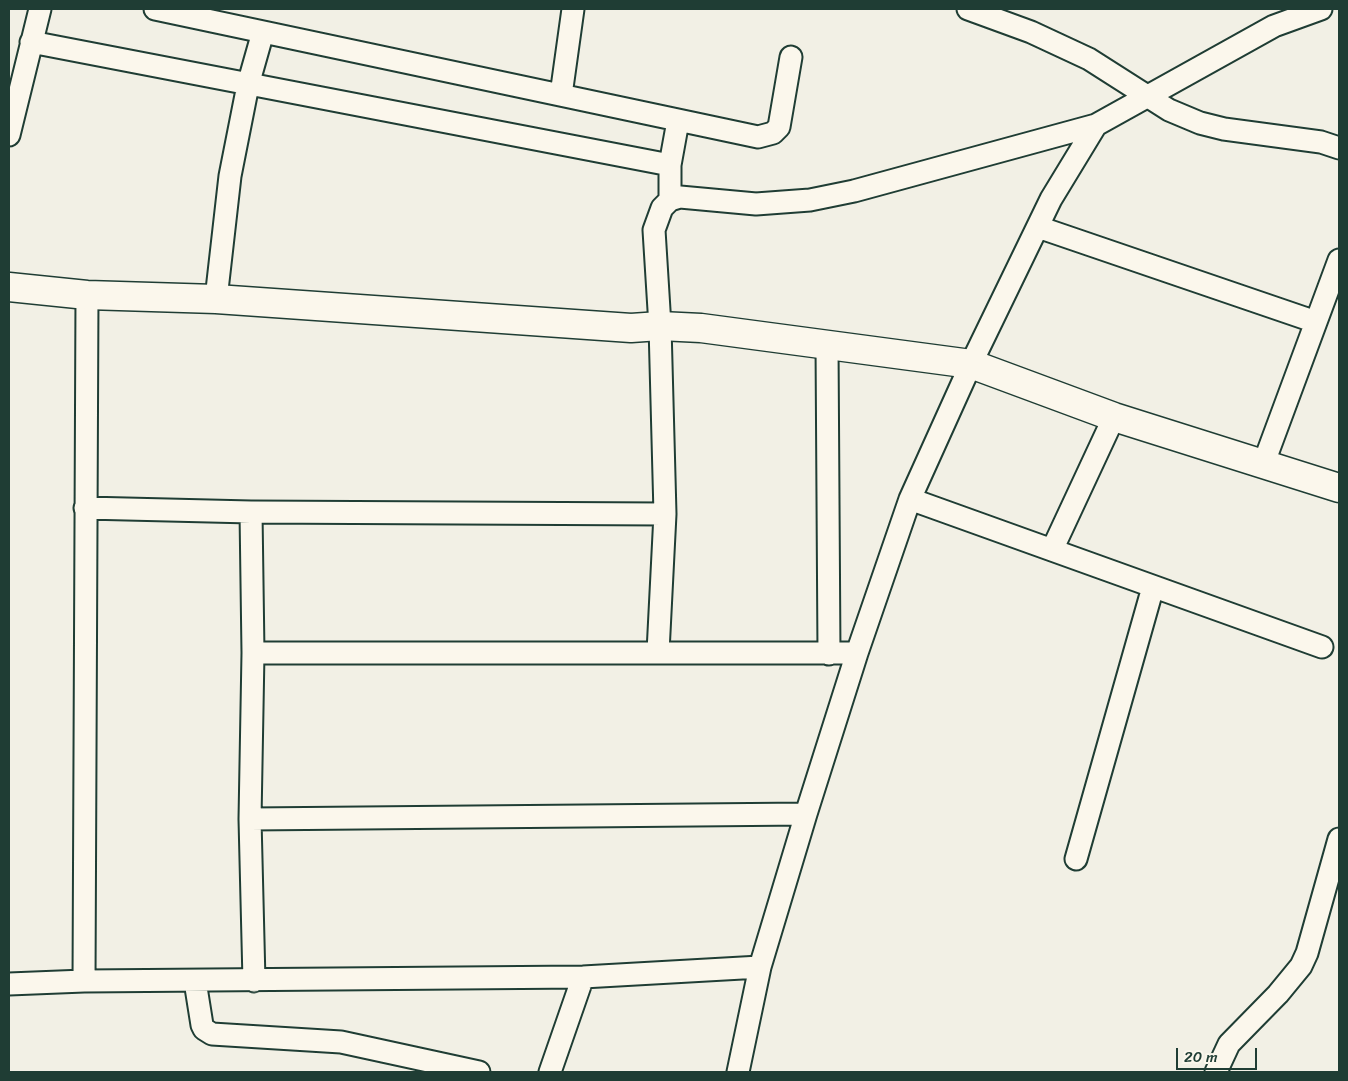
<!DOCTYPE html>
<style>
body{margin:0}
#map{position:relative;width:1348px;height:1081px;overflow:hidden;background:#f2f0e5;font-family:Sriracha,sans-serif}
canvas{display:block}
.frame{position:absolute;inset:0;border:10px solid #1f3d34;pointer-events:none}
.scale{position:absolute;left:1176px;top:1048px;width:81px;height:22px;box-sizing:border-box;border:2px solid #1f3d34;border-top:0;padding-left:6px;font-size:15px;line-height:18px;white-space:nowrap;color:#1f3d34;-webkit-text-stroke:4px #fbf7ec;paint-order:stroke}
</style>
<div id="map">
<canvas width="1348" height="1081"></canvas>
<div class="frame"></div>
<div class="scale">20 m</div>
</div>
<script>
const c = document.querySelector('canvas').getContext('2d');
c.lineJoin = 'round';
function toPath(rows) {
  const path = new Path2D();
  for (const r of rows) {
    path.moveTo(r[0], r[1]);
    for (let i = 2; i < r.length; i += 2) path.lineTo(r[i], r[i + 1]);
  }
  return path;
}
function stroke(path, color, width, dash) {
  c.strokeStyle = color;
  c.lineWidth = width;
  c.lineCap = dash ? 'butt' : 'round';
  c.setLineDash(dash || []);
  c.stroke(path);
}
const street = toPath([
 [155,9,758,137,773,133,779,127,791,57],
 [968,9,1031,32,1089,59,1169,110,1200,123,1224,129,1321,142,1339,148],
 [31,42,670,165],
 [561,95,573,9],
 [9,135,40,9],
 [670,200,670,165,678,121],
 [1038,227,1316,322],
 [216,299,230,176,248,85,263,32],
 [827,344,829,654],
 [1263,465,1339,260],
 [910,499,1322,647],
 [85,508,251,512,665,514],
 [251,512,253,653,250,819,254,981],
 [1052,550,1114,417],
 [658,652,665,514,660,326,654,230,662,208,670,200,680,197,756,204,810,200,854,191,1096,125,1274,26,1321,9],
 [253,653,857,653],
 [250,819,806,814],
 [1076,859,1153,587],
 [84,981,87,295],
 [195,981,202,1025,204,1029,212,1034,341,1042,479,1072],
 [9,984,84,981,583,977,760,967],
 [550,1072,583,977],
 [738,1072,760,967,806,814,857,653,910,499,971,364,1051,199,1096,125],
 [1216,1072,1229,1044,1278,994,1301,966,1307,953,1339,839]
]);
const secondary = toPath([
 [9,287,87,295,216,299,631,328,660,326,701,328,971,364,1114,417,1339,488]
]);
stroke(street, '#1f3d34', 25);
stroke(secondary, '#1f3d34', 31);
stroke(street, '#fbf7ec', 21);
stroke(secondary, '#fbf7ec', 28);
</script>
